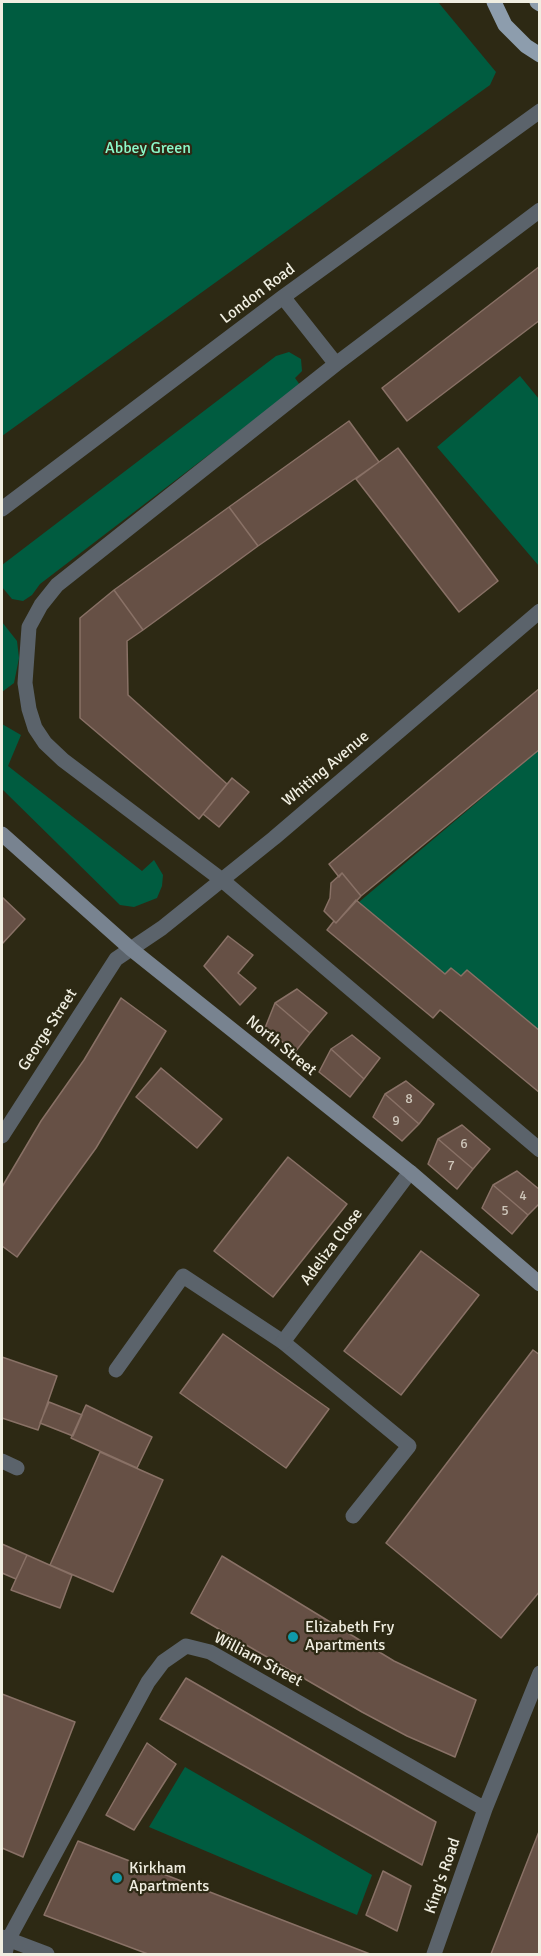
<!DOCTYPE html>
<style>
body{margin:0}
#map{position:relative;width:541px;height:1956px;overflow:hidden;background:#2d2914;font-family:Signika,sans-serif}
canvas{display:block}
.frame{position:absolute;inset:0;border:3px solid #f0eee1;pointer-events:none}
</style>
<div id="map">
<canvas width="541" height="1956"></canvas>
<div class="frame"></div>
</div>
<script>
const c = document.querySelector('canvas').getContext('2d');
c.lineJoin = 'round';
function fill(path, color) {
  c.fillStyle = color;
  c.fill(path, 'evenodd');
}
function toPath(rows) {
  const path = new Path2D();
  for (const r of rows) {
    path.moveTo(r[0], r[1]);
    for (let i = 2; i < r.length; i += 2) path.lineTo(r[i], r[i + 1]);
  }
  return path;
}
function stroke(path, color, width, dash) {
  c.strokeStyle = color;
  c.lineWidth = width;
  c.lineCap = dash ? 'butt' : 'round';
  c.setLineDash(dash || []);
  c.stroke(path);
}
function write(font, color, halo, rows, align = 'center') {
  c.font = font + ' Signika,sans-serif';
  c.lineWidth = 4.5;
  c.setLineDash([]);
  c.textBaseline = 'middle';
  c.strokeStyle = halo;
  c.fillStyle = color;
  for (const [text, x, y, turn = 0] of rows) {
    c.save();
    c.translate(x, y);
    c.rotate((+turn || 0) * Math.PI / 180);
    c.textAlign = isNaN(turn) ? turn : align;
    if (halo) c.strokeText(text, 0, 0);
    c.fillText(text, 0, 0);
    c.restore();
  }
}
const green = toPath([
 [2,2,438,2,496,72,490,85,2,436],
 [289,352,301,359,302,371,295,378,300,385,40,584,32,595,23,601,12,599,2,587,2,565,276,356],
 [520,376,539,399,539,566,437,447],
 [2,622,17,641,19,658,14,683,2,692],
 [2,724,21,735,8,766,142,871,154,860,163,875,162,886,157,898,134,907,120,905,2,789],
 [539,750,539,1031,467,970,461,976,451,968,445,974,359,902],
 [185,1767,372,1875,357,1915,149,1827]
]);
const building = toPath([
 [540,266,540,320,407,421,382,388,540,266],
 [349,421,379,462,258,546,229,507,349,421],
 [398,448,498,581,459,612,356,479,398,448],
 [229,507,258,546,143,630,114,590,229,507],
 [114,590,143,630,127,641,128,695,227,784,199,819,80,718,80,618,114,590],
 [540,688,540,749,361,896,342,873,339,877,329,864,540,688],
 [232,778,249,792,219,827,203,814,232,778],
 [342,873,361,896,336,923,324,911,330,898,331,883,342,873],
 [2,897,25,919,2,944,2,897],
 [356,900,445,974,451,968,461,976,467,970,540,1031,540,1093,440,1010,433,1018,327,930,334,921,336,923,356,900],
 [228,936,253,955,238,973,256,988,240,1005,204,966,228,936],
 [297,989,327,1013,310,1033,275,1003,297,989],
 [121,998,166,1031,96,1148,17,1257,2,1246,2,1187,41,1121,84,1060,121,998],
 [275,1003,310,1033,295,1052,265,1028,275,1003],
 [352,1035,380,1058,364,1079,331,1049,352,1035],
 [331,1049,364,1079,350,1097,319,1072,331,1049],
 [161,1068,222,1119,197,1148,136,1097,161,1068],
 [406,1081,434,1104,419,1124,385,1094,406,1081],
 [385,1094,419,1124,402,1141,373,1117,385,1094],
 [462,1125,490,1149,473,1169,438,1139,462,1125],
 [438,1139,473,1169,457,1189,428,1164,438,1139],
 [288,1157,347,1204,273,1297,214,1251,288,1157],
 [517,1171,540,1190,540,1203,528,1215,493,1185,517,1171],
 [493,1185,528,1215,512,1234,482,1208,493,1185],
 [421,1251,479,1295,401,1395,344,1351,421,1251],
 [223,1334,329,1409,286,1468,180,1393,223,1334],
 [533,1350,540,1355,540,1591,501,1638,386,1543,533,1350],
 [2,1357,57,1376,38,1430,2,1418,2,1357],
 [49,1402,82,1415,73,1436,40,1423,49,1402],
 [86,1405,152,1437,137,1468,71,1438,86,1405],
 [100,1452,163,1480,113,1592,50,1565,100,1452],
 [2,1544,27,1555,16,1579,2,1573,2,1544],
 [27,1555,72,1575,60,1608,11,1590,27,1555],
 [222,1556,394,1661,476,1700,455,1757,407,1736,362,1712,191,1613,222,1556],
 [186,1678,436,1822,422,1865,160,1719,186,1678],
 [2,1694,75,1722,23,1857,2,1848,2,1694],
 [147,1743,176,1764,134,1830,106,1815,147,1743],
 [540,1829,540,1954,491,1954,540,1829],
 [78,1841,370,1954,148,1954,44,1915,78,1841],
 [383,1871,411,1886,397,1931,366,1915,383,1871]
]);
const lane = toPath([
 [116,1370,183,1276,283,1342,409,1446,353,1516]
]);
const street = toPath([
 [540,210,336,364,57,585,41,605,29,627,25,683,29,709,35,728,45,743,63,760,222,880,540,1150],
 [283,297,336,364],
 [2,509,283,297,540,111],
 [2,1136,116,959,162,928,274,838,540,611],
 [283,1342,410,1172],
 [2,1461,17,1468],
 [2,1937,47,1954],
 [5,1954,8,1940,148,1682,163,1662,186,1646,210,1652,485,1809],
 [434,1954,485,1809,540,1673]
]);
const secondary = toPath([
 [2,834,131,949,410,1172,540,1284]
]);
const primary = toPath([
 [494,2,505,25,526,46,540,55],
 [537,2,540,4]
]);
const markers = [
 [293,1637,6,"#0f9aa8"],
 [117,1878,6,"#0f9aa8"]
];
const numberNames = [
 ["8",409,1099],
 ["9",396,1121],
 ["6",464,1144],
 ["7",451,1166],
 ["4",523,1196],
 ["5",505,1211]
];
const parkNames = [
 ["Abbey Green",148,149]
];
const streetNames = [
 ["London Road",258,294,-37],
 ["Whiting Avenue",326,769,-40],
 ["George Street",48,1030,-57],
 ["North Street",281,1046,39],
 ["Adeliza Close",332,1247,-53],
 ["William Street",258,1660,28],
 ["King's Road",443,1876,-71]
];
const poiNames = [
 ["Elizabeth Fry",305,1628],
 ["Apartments",305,1646],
 ["Kirkham",129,1869],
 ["Apartments",129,1887]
];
fill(green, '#005c40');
fill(building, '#665045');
stroke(building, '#897166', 1.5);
stroke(lane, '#5b636b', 15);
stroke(street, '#5b636b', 15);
stroke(secondary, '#788390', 15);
stroke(primary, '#8d9dad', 15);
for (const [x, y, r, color] of markers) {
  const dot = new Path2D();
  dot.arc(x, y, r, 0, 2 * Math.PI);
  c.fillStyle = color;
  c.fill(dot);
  stroke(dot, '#2d2914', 2);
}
write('14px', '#cec6ba', null, numberNames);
write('16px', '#8cfacb', '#2d2914', parkNames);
write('16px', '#f0eee1', '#2d2914', streetNames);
write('16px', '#f0eee1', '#2d2914', poiNames, 'left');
</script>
